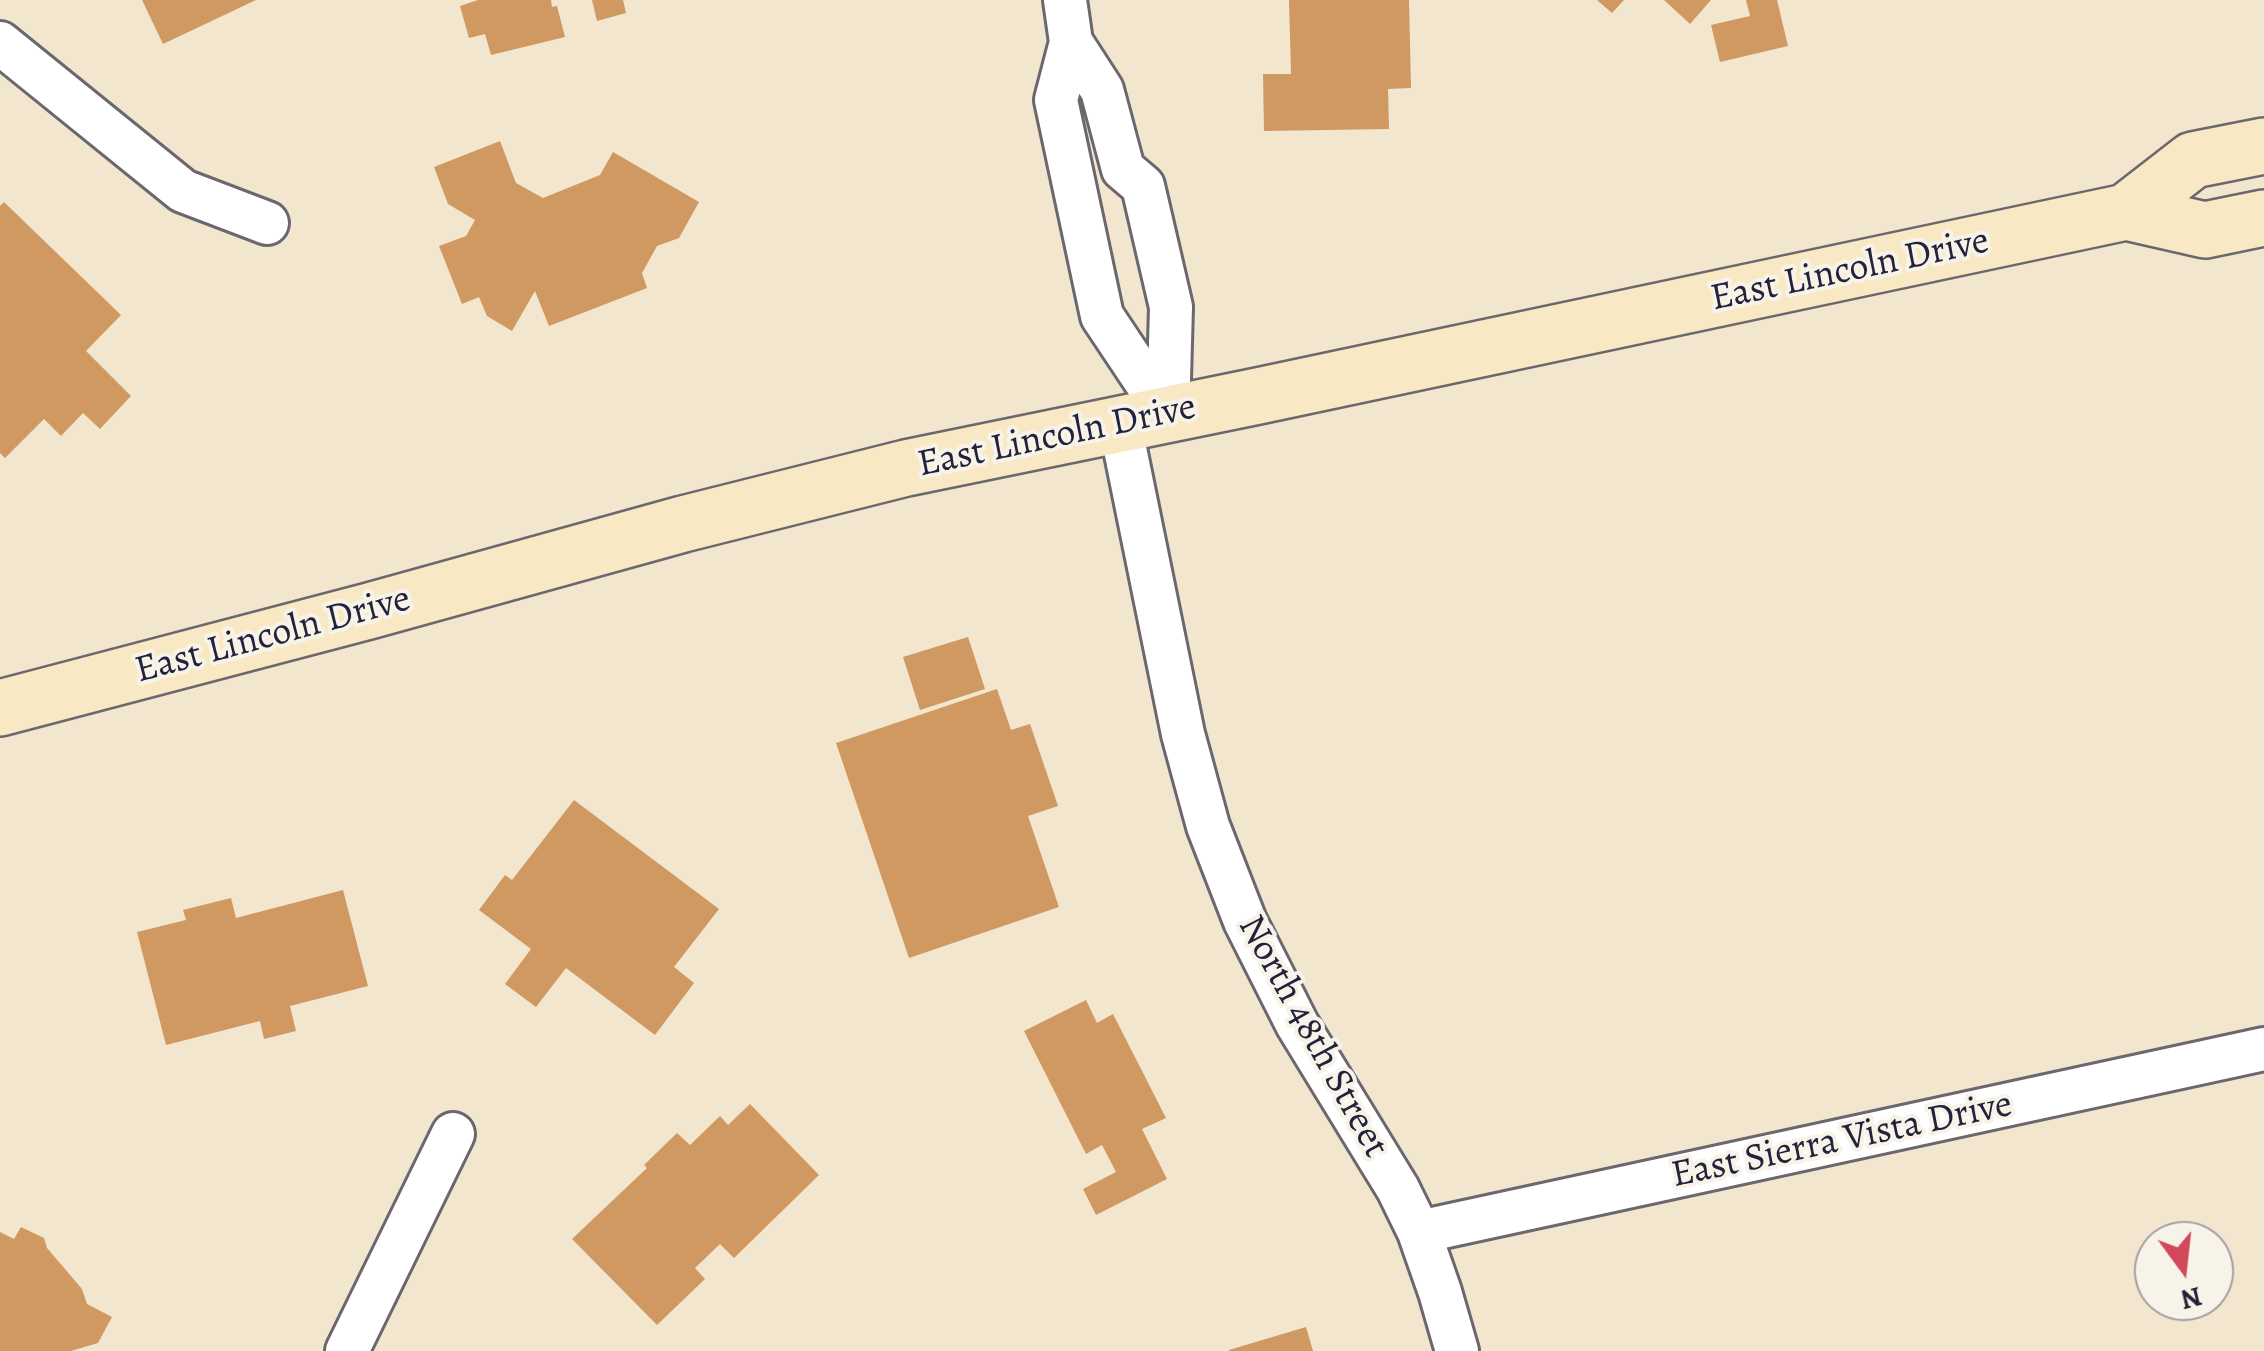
<!DOCTYPE html>
<style>
body{margin:0}
#map{position:relative;width:2264px;height:1351px;overflow:hidden;background:#f2e6ce;font-family:Alegreya,serif}
canvas{display:block}
.north{position:absolute;left:2134px;top:1221px;width:100px;height:100px;box-sizing:border-box;background:#f7f3e8;border:2px solid #a29fa3;border-radius:50%;rotate:165deg;font-size:28px;font-weight:700;line-height:40px;text-align:center;color:#22223b}
.north::after{content:'';display:block;margin:auto;width:35px;height:45px;background:#d1495b;clip-path:polygon(50% 0,100% 100%,50% 72%,0 100%)}
</style>
<div id="map">
<canvas width="2264" height="1351"></canvas>
<div class="north">N</div>
</div>
<script>
const c = document.querySelector('canvas').getContext('2d');
c.lineJoin = 'round';
function fill(path, color) {
  c.fillStyle = color;
  c.fill(path, 'evenodd');
}
function toPath(rows) {
  const path = new Path2D();
  for (const r of rows) {
    path.moveTo(r[0], r[1]);
    for (let i = 2; i < r.length; i += 2) path.lineTo(r[i], r[i + 1]);
  }
  return path;
}
function stroke(path, color, width, dash) {
  c.strokeStyle = color;
  c.lineWidth = width;
  c.lineCap = dash ? 'butt' : 'round';
  c.setLineDash(dash || []);
  c.stroke(path);
}
function write(font, color, halo, rows, align = 'center') {
  c.font = font + ' Alegreya,serif';
  c.lineWidth = 8;
  c.setLineDash([]);
  c.textBaseline = 'middle';
  c.strokeStyle = halo;
  c.fillStyle = color;
  for (const [text, x, y, turn = 0] of rows) {
    c.save();
    c.translate(x, y);
    c.rotate((+turn || 0) * Math.PI / 180);
    c.textAlign = isNaN(turn) ? turn : align;
    if (halo) c.strokeText(text, 0, 0);
    c.fillText(text, 0, 0);
    c.restore();
  }
}
const building = toPath([
 [142,0,256,0,163,44],
 [478,0,551,0,552,7,557,6,565,37,491,55,485,34,469,38,460,6],
 [592,0,623,0,626,13,597,21],
 [1289,0,1409,0,1411,88,1388,89,1389,129,1264,131,1263,74,1291,74],
 [1597,0,1624,0,1612,13],
 [1664,0,1711,0,1690,24],
 [1746,0,1777,0,1788,46,1720,62,1711,25,1750,16],
 [500,141,516,183,543,198,600,175,613,152,699,202,679,238,657,246,642,273,647,288,549,326,535,291,512,331,487,316,479,297,462,304,439,246,466,236,475,220,448,204,434,167],
 [4,202,121,315,86,351,131,396,100,429,83,413,61,436,44,419,5,458,0,453,0,206],
 [968,637,985,689,920,710,903,657],
 [997,689,1011,730,1030,724,1058,806,1028,816,1059,907,909,958,836,743],
 [574,800,719,909,674,967,694,983,655,1035,566,968,536,1007,505,984,531,949,479,910,505,875,512,880],
 [343,890,368,986,290,1006,296,1031,264,1039,260,1021,166,1045,137,932,186,920,183,910,231,898,236,918],
 [1086,1000,1097,1023,1113,1014,1166,1118,1142,1129,1167,1179,1096,1215,1083,1189,1116,1172,1102,1145,1086,1154,1024,1031],
 [750,1104,819,1175,734,1258,720,1244,695,1268,705,1279,657,1325,572,1239,647,1168,644,1165,677,1133,690,1145,720,1116,728,1125],
 [21,1227,44,1238,47,1248,82,1289,87,1304,112,1317,98,1343,71,1351,0,1351,0,1232,14,1239],
 [1306,1327,1313,1351,1229,1351,1229,1350]
]);
const street = toPath([
 [1065,0,1071,42,1056,100,1102,316,1168,415],
 [1071,42,1102,90,1123,169,1143,186,1171,307,1168,415],
 [0,43,183,191,267,223],
 [1120,424,1183,734,1208,826,1245,921,1297,1024,1398,1189,1419,1232,1440,1292,1457,1351],
 [1419,1232,2264,1049],
 [347,1351,453,1134]
]);
const secondary = toPath([
 [2126,212,2193,160,2264,146],
 [0,708,369,611,683,524,906,468,1258,396,2126,212,2205,230,2264,218]
]);
const streetNames = [
 ["East Lincoln Drive",1850,271,-12],
 ["East Lincoln Drive",1057,437,-12],
 ["East Lincoln Drive",273,636,-15],
 ["North 48th Street",1312,1037,61],
 ["East Sierra Vista Drive",1842,1141,-12]
];
fill(building, '#cf9961');
stroke(street, '#6b676e', 48);
stroke(secondary, '#6b676e', 60);
stroke(street, '#fff', 42);
stroke(secondary, '#f8e8c3', 55);
write('38px', '#22223b', '#f7f3e8', streetNames);
</script>
